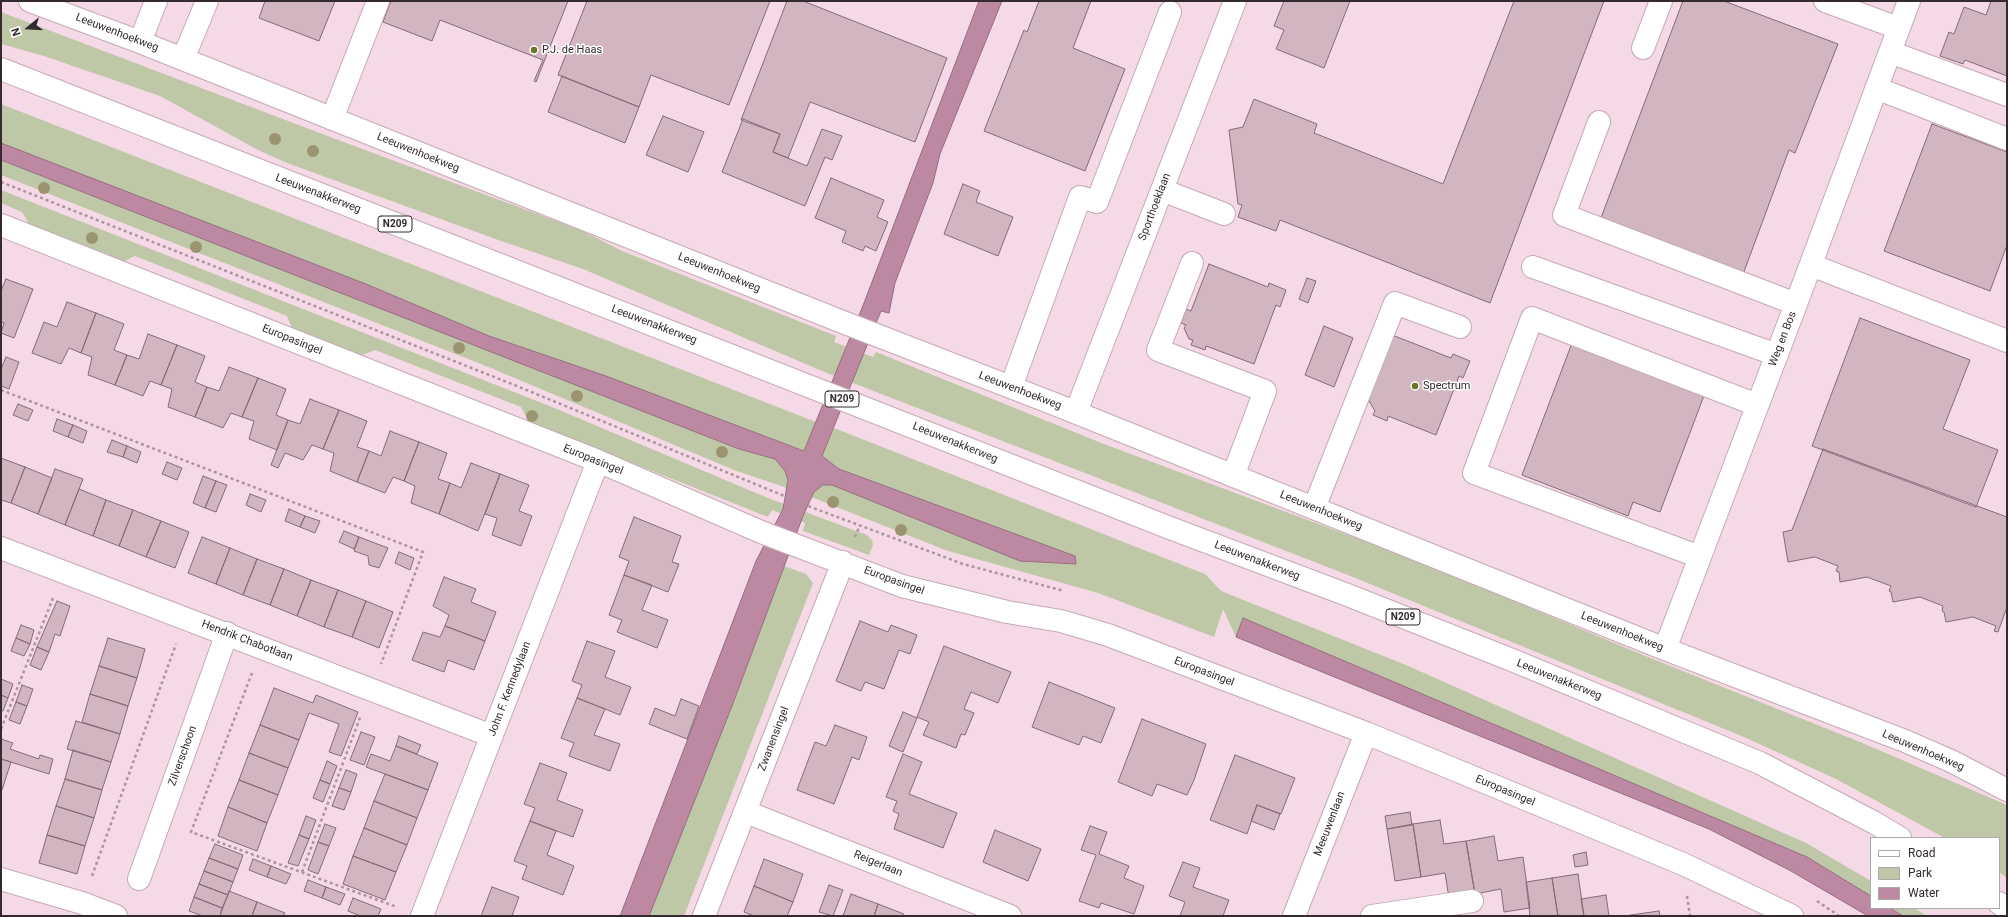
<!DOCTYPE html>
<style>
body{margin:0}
#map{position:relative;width:2008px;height:917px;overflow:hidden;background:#f6d9e6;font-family:Roboto,sans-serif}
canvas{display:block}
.frame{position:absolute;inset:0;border:2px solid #342a2f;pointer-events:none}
.legend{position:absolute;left:1870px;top:837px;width:130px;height:72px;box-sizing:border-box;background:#fff;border:1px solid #aeaaac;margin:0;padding:5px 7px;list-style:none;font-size:12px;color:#342a2f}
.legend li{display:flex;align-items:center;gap:8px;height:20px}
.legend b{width:20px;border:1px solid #aeaaac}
.north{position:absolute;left:8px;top:8px;width:40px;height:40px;-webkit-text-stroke:3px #fff;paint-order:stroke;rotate:252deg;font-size:11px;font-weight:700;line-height:16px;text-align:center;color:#342a2f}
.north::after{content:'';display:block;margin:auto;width:14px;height:18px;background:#342a2f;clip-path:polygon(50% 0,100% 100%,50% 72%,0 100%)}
</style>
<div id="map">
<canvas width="2008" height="917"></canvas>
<div class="frame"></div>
<ul class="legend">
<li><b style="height:5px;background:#fff"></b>Road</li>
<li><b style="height:11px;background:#bfc8a6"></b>Park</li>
<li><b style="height:11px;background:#bd89a2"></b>Water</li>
</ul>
<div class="north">N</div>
</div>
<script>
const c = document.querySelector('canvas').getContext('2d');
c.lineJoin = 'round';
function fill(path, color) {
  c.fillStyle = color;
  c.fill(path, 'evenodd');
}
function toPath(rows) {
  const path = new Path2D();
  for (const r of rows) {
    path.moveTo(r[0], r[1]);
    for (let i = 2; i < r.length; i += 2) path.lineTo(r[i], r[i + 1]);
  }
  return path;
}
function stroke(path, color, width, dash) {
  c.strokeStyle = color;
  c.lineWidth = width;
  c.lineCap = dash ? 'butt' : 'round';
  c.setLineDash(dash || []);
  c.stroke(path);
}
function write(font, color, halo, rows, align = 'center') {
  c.font = font + ' Roboto,sans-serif';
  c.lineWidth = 3;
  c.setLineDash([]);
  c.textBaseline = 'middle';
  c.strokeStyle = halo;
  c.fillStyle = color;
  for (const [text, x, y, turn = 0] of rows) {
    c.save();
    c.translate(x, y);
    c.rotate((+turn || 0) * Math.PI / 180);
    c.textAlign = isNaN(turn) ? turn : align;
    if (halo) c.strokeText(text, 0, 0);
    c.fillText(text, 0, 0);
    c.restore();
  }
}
const green = toPath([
 [1,12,325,135,583,231,622,251,836,336,834,342,873,357,876,352,1104,444,1423,563,1643,655,1860,742,2007,805,2007,878,1999,872,1999,838,1945,838,1836,779,1744,737,1348,575,822,371,583,269,501,241,287,163,258,150,160,96,44,56,1,44],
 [1,104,816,422,805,451,606,376,489,336,366,284,1,143],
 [1,160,739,449,775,459,785,471,788,480,787,488,734,470,486,366,1,175],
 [1,190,552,407,768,498,867,535,872,540,873,545,869,555,803,531,805,523,772,510,768,517,529,422,521,407,375,350,360,356,293,330,287,316,135,256,120,263,31,227,22,212,1,203],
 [834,428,1205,574,1221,591,1406,665,1806,843,1871,881,1871,896,1807,857,1243,618,1236,637,1223,609,1214,637,1098,593,948,551,811,497,814,492,823,485,832,485,1020,561,1076,564,1075,556,839,469,822,456],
 [784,566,806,574,813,583,684,916,649,916,732,706],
 [1890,908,1914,908,1927,916,1903,916]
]);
const water = toPath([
 [979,1,1002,1,940,154,933,183,895,283,889,313,881,311,822,456,839,469,1075,556,1076,564,1020,561,832,485,823,485,814,492,803,516,732,706,649,916,620,916,756,561,783,509,788,480,785,471,775,459,739,449,1,160,1,143,366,284,489,336,606,376,804,451,864,303,979,1],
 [1243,618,1807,857,1871,896,1871,908,1890,908,1903,916,1868,916,1791,871,1709,829,1236,637,1243,618]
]);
const building = toPath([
 [265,1,335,1,319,41,259,18,265,1],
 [391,1,568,1,536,82,534,81,543,60,440,20,432,41,383,22,391,1],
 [587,1,770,1,729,105,651,75,639,107,558,75,587,1],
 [787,1,803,1,947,58,915,142,810,102,788,158,773,152,780,134,741,120,787,1],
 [1039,1,1091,1,1073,48,1125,69,1085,171,984,131,1024,30,1027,32,1039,1],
 [1284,1,1350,1,1324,68,1276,49,1284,30,1274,26,1284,1],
 [1514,1,1604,1,1490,303,1280,220,1276,231,1238,217,1242,205,1238,204,1229,130,1243,127,1254,99,1317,124,1314,133,1443,184,1514,1],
 [1683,1,1724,1,1838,44,1795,153,1789,150,1742,277,1599,223,1683,1],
 [1991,1,2007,1,2007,76,1965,60,1963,64,1940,56,1949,32,1954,34,1964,7,1986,15,1991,1],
 [562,76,639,107,625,143,548,112,562,76],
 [663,116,704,132,688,172,646,155,663,116],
 [743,119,780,134,773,152,807,166,822,129,842,136,832,160,825,157,805,206,722,172,743,119],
 [1932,124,2007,152,2007,245,1990,291,1884,251,1932,124],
 [831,178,884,200,877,217,888,222,876,251,865,246,863,251,842,242,846,231,815,218,831,178],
 [963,184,980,191,976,202,1013,217,998,256,944,234,963,184],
 [1209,264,1268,287,1269,283,1286,290,1280,307,1276,305,1254,364,1206,346,1205,350,1191,345,1193,340,1189,339,1184,328,1186,325,1181,323,1186,309,1191,311,1209,264],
 [1307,278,1316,281,1308,303,1299,299,1307,278],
 [6,279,33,289,14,338,1,333,4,323,1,322,1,291,6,279],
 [67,302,96,313,81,353,69,348,61,364,32,353,44,322,57,327,67,302],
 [96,313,124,324,114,350,127,355,115,385,88,375,92,357,81,353,96,313],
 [1860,318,1970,360,1943,429,1998,450,1976,507,1812,446,1860,318],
 [1324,326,1353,338,1334,387,1305,375,1324,326],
 [148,334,177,345,161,385,150,381,143,396,115,385,127,355,139,359,148,334],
 [1392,335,1451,358,1453,354,1470,361,1463,378,1459,376,1436,435,1388,416,1387,421,1373,415,1375,411,1368,399,1392,335],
 [1572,343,1705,393,1660,512,1633,502,1628,516,1522,475,1572,343],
 [177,345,205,356,195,382,207,387,195,417,168,407,172,389,161,385,177,345],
 [6,357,19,362,9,389,1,386,1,369,6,357],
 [229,367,258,378,242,417,231,413,223,428,195,417,207,387,219,391,229,367],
 [258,378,286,389,276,415,288,420,277,450,249,439,254,421,242,417,258,378],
 [310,399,339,410,323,449,312,445,303,460,285,453,278,468,271,465,288,420,300,424,310,399],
 [18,404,33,410,28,421,13,415,18,404],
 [339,410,367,421,357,447,369,451,357,482,330,471,334,453,323,449,339,410],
 [57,419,73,425,68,437,53,431,57,419],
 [73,425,87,431,83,443,68,437,73,425],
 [390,431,419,442,404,481,393,477,385,493,357,482,369,451,381,456,390,431],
 [112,440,127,446,123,457,107,452,112,440],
 [419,442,447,453,438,479,450,483,439,514,411,503,415,486,404,481,419,442],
 [127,446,141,452,137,463,123,457,127,446],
 [1823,449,2007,517,2007,607,1998,632,1994,631,1996,626,1973,617,1946,622,1944,612,1942,611,1943,606,1920,597,1893,602,1891,592,1889,591,1891,586,1867,577,1840,582,1839,572,1836,571,1838,566,1815,557,1788,562,1783,532,1792,530,1823,449],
 [1,458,25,467,11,503,1,500,1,458],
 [167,462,182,468,177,480,162,474,167,462],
 [471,463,500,474,478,531,439,514,450,483,461,488,471,463],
 [25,467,52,478,38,514,11,503,25,467],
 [55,469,83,479,65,525,38,514,55,469],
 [500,474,529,485,519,511,532,516,521,546,492,535,497,518,485,514,500,474],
 [203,476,216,481,205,508,193,503,203,476],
 [216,481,227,485,216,512,205,508,216,481],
 [79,489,106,500,93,536,65,525,79,489],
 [250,494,266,500,261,512,246,505,250,494],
 [106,500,133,510,119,546,93,536,106,500],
 [289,509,305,516,300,527,285,521,289,509],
 [133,510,161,521,146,557,119,546,133,510],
 [305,516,320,521,315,533,300,527,305,516],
 [634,517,681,536,672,562,679,564,668,592,624,575,629,561,619,557,634,517],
 [161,521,189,532,175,568,146,557,161,521],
 [344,531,359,537,354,549,339,542,344,531],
 [202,537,230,548,216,584,188,573,202,537],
 [359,537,388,548,379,568,369,565,368,556,354,551,359,537],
 [230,548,257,559,243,595,216,584,230,548],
 [399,552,414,558,410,570,395,563,399,552],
 [257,559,284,569,270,605,243,595,257,559],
 [284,569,311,580,297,616,270,605,284,569],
 [624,575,652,585,642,610,668,620,657,648,617,632,622,620,609,615,624,575],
 [444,577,476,589,471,602,496,612,485,641,445,626,449,615,433,606,444,577],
 [311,580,338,590,324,627,297,616,311,580],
 [338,590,366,601,352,637,324,627,338,590],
 [57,601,70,606,60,636,55,634,49,652,37,647,57,601],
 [366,601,393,612,379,648,352,637,366,601],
 [860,621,888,632,891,625,917,635,910,654,899,650,884,689,865,682,861,691,836,681,860,621],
 [21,625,34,630,30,644,16,638,21,625],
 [445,626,485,641,474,670,448,660,444,672,412,660,423,632,440,637,445,626],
 [16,638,30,644,24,656,11,651,16,638],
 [108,638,145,649,137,678,99,666,108,638],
 [587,641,615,651,605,677,631,687,620,715,577,698,582,685,572,681,587,641],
 [944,646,1011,672,998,703,971,692,964,709,974,713,965,735,961,734,956,748,923,735,929,722,917,717,944,646],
 [37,647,49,652,41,670,30,665,37,647],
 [99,666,137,678,128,706,90,694,99,666],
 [1,679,13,684,8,698,1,695,1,679],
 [1049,682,1115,708,1101,743,1083,736,1079,745,1032,727,1049,682],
 [22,685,33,689,27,706,16,702,22,685],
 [274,688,313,703,316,695,358,712,341,756,329,752,339,724,309,713,299,740,260,725,274,688],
 [90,694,128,706,120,734,82,722,90,694],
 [1,695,8,698,3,711,1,711,1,695],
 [577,698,605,709,594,735,620,744,610,771,569,756,574,743,561,738,577,698],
 [681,699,699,706,687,739,649,724,655,708,675,716,681,699],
 [16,702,27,706,20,724,9,720,16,702],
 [903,712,917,718,903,752,889,746,903,712],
 [1142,719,1206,744,1194,780,1187,795,1157,784,1152,796,1118,782,1142,719],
 [76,721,120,734,111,762,67,749,76,721],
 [260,725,299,740,288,768,249,753,260,725],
 [835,725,867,737,859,760,852,757,834,804,797,790,815,742,826,746,835,725],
 [361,732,375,737,364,765,350,760,361,732],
 [399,736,421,745,417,754,396,746,399,736],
 [1,739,13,743,10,749,39,759,40,755,53,759,49,774,1,759,1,739],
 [396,746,438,763,428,790,366,767,371,754,390,761,396,746],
 [73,750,111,762,102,790,65,779,73,750],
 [249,753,288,768,278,795,239,780,249,753],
 [903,754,922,762,909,794,957,813,943,848,894,829,899,814,893,811,897,801,886,797,903,754],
 [1235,755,1295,778,1281,814,1257,805,1247,834,1210,820,1235,755],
 [1,759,11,762,2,790,1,790,1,759],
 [327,761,337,766,330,784,320,780,327,761],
 [540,763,567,773,557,800,583,810,573,837,530,821,535,808,524,804,540,763],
 [346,770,357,774,351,792,339,788,346,770],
 [385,774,428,790,417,818,374,801,385,774],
 [65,779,102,790,94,818,56,806,65,779],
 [239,780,278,795,267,823,228,807,239,780],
 [320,780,330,784,323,802,313,798,320,780],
 [339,788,351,792,344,810,332,806,339,788],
 [374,801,417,818,407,845,364,828,374,801],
 [1257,805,1280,814,1274,830,1251,821,1257,805],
 [56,806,94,818,85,846,47,835,56,806],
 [228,807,267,823,257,851,218,836,228,807],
 [1410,812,1412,825,1387,829,1385,816,1410,812],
 [306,816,316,820,309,839,299,835,306,816],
 [1440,820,1444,844,1466,841,1475,894,1449,898,1445,873,1421,877,1413,824,1440,820],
 [530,821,556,831,547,855,574,866,563,895,522,879,527,866,514,861,530,821],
 [325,824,336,828,329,846,318,842,325,824],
 [1413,824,1421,877,1395,881,1387,829,1413,824],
 [1090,826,1107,832,1099,854,1129,866,1124,878,1144,886,1134,914,1101,903,1099,908,1079,901,1096,855,1081,850,1090,826],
 [364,828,407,845,396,872,353,856,364,828],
 [995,830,1041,849,1028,881,983,862,995,830],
 [47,835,85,846,77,874,39,863,47,835],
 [299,835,309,839,298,866,288,863,299,835],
 [1494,836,1498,861,1523,857,1530,908,1504,912,1501,889,1475,894,1466,841,1494,836],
 [318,842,329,846,318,874,308,870,318,842],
 [215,844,243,855,238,869,209,858,215,844],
 [1586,852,1588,865,1575,867,1573,855,1586,852],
 [353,856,396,872,385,900,343,884,353,856],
 [209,858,238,869,233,882,204,871,209,858],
 [253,859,271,866,267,877,249,870,253,859],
 [764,859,803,874,793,902,754,886,764,859],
 [1183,862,1200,868,1193,887,1229,900,1223,916,1180,916,1185,902,1169,896,1183,862],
 [271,866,291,874,286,884,267,877,271,866],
 [204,871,233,882,228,895,199,884,204,871],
 [1578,874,1584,916,1558,916,1552,878,1578,874],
 [1552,878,1558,916,1530,916,1526,882,1552,878],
 [308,880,326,887,322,898,304,891,308,880],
 [199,884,228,895,222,908,194,897,199,884],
 [829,885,843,890,833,916,819,912,829,885],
 [754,886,793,902,787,916,754,916,744,912,754,886],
 [326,887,345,894,340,905,322,898,326,887],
 [492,887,519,897,512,916,481,916,492,887],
 [229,891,257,902,252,916,220,916,229,891],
 [851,894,878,904,874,916,843,916,851,894],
 [1606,895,1609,916,1584,916,1581,899,1606,895],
 [194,897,222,908,220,916,203,916,189,911,194,897],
 [353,898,381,909,378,916,361,916,348,911,353,898],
 [257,902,285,913,283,916,252,916,257,902],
 [878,904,904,914,903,916,874,916,878,904],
 [1659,911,1660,916,1624,916,1659,911]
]);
const path = toPath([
 [1,182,507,382,816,509,963,564,1064,591],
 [1,390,423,552,381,664],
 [855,537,860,525],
 [252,673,191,832,397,907],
 [1,729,53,598],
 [302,872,361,715],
 [92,876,176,644],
 [1687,896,1690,916],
 [1817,901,1839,916]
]);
const minor = toPath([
 [30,1,140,42,840,321,1057,405,1665,649,1905,741,1951,761,2007,790],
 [1825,1,1898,28],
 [140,42,156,1],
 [1643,48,1661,1],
 [1890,52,2007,95],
 [183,59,207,1],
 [1876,88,2007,139],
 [332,119,378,1],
 [1599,122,1564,215,1796,304],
 [1162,190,1224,214],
 [1,225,598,461,761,532,902,586,1007,612,1061,621,1108,635,1366,733,1683,864,1792,916],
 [1192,263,1158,350,1265,391,1233,476],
 [1811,265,2007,341],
 [1533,267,1777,355],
 [1011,387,1080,197,1097,202,1170,12],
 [1076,412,1235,1],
 [1314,508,1395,303,1460,327],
 [1,548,492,736],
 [1700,557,1474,473,1532,318,1757,405],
 [1665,649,1796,304,1909,1],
 [746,812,1010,916],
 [1,879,82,903,116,916],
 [139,879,227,633],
 [422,916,598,461],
 [704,916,843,562],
 [1294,916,1366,733],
 [1372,916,1472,901]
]);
const major = toPath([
 [1,69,1170,528,1345,594,1512,660,1760,763,1875,823,1900,838],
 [1999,903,2007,909]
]);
const trees = [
 [275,139],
 [313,151],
 [44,188],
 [92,238],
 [196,247],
 [459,348],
 [577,396],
 [532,416],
 [722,452],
 [833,502],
 [901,530]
];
const markers = [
 [534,50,4,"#667827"],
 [1415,386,4,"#667827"]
];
const shields = [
 [395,224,34],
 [842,399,34],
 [1403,617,34]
];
const shieldNames = [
 ["N209",395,224],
 ["N209",842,399],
 ["N209",1403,617]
];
const streetNames = [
 ["Leeuwenhoekweg",117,33,21],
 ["Leeuwenhoekweg",418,153,22],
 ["Leeuwenakkerweg",318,194,21],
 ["Sporthoeklaan",1155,207,-69],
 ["Leeuwenhoekweg",719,273,22],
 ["Leeuwenakkerweg",654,325,21],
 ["Weg en Bos",1783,339,-69],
 ["Europasingel",292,340,22],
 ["Leeuwenhoekweg",1020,391,21],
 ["Leeuwenakkerweg",955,443,22],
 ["Europasingel",593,460,22],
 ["Leeuwenhoekweg",1321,511,22],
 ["Leeuwenakkerweg",1257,561,21],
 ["Europasingel",894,581,20],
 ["Leeuwenhoekweg",1622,632,22],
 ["Hendrik Chabotlaan",247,641,21],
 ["Europasingel",1204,672,21],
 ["Leeuwenakkerweg",1559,680,22],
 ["John F. Kennedylaan",510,689,-69],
 ["Zwanensingel",774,739,-69],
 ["Leeuwenhoekweg",1923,751,23],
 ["Zilverschoon",183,756,-70],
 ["Europasingel",1505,791,23],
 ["Meeuwenlaan",1330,824,-69],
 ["Reigerlaan",878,864,22]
];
const poiNames = [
 ["P.J. de Haas",542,50],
 ["Spectrum",1423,386]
];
fill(green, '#bfc8a6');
fill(water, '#bd89a2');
stroke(water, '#946c80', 1);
fill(building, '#d1b5c1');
stroke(building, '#846b76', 1);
stroke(minor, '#c5a9b6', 24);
stroke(major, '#c5a9b6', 24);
stroke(path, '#ab959f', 2.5, [3, 3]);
stroke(minor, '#fff', 22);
stroke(major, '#fff', 22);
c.fillStyle = '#9a9570';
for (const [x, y] of trees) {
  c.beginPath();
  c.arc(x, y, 6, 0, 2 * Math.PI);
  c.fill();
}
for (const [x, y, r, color] of markers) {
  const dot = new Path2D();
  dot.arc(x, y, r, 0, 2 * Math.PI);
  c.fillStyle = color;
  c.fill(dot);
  stroke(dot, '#fff', 1.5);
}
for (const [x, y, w] of shields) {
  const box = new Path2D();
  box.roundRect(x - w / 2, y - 8, w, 16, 3);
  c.fillStyle = '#fff';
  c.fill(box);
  stroke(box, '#342a2f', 1);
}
write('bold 10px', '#342a2f', null, shieldNames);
write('11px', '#342a2f', '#fff', streetNames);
write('11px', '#342a2f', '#fff', poiNames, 'left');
</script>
